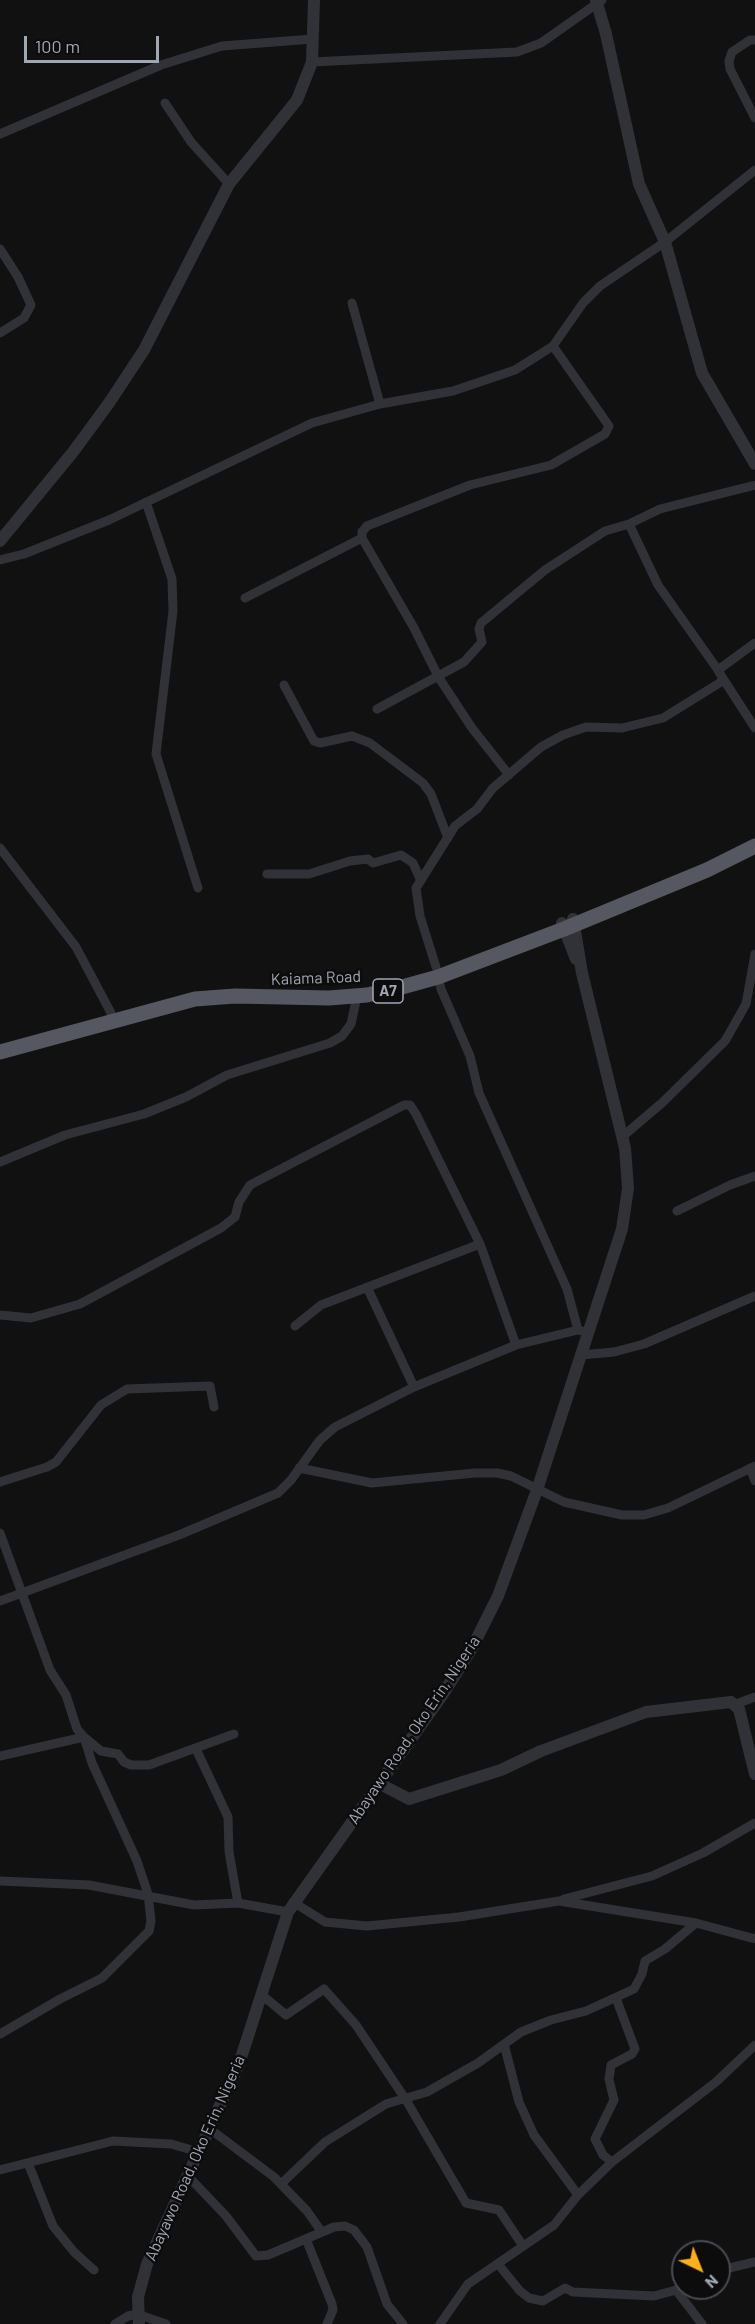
<!DOCTYPE html>
<style>
body{margin:0}
#map{position:relative;width:755px;height:2324px;overflow:hidden;background:#111112;font-family:Barlow,sans-serif}
canvas{display:block}
.north{position:absolute;left:671px;top:2240px;width:60px;height:60px;box-sizing:border-box;background:#0c0c0d;border:2px solid #474a50;border-radius:50%;rotate:137deg;font-size:16px;font-weight:700;line-height:24px;text-align:center;color:#a0a7b4}
.north::after{content:'';display:block;margin:auto;width:21px;height:27px;background:#ffaf1c;clip-path:polygon(50% 0,100% 100%,50% 72%,0 100%)}
.scale{position:absolute;left:24px;top:36px;width:135px;height:27px;box-sizing:border-box;border:3px solid #a0a7b4;border-top:0;padding-left:8px;font-size:18px;line-height:21px;white-space:nowrap;color:#a0a7b4;-webkit-text-stroke:4px #0c0c0d;paint-order:stroke}
</style>
<div id="map">
<canvas width="755" height="2324"></canvas>
<div class="north">N</div>
<div class="scale">100 m</div>
</div>
<script>
const c = document.querySelector('canvas').getContext('2d');
c.lineJoin = 'round';
function toPath(rows) {
  const path = new Path2D();
  for (const r of rows) {
    path.moveTo(r[0], r[1]);
    for (let i = 2; i < r.length; i += 2) path.lineTo(r[i], r[i + 1]);
  }
  return path;
}
function stroke(path, color, width, dash) {
  c.strokeStyle = color;
  c.lineWidth = width;
  c.lineCap = dash ? 'butt' : 'round';
  c.setLineDash(dash || []);
  c.stroke(path);
}
function write(font, color, halo, rows, align = 'center') {
  c.font = font + ' Barlow,sans-serif';
  c.lineWidth = 5;
  c.setLineDash([]);
  c.textBaseline = 'middle';
  c.strokeStyle = halo;
  c.fillStyle = color;
  for (const [text, x, y, turn = 0] of rows) {
    c.save();
    c.translate(x, y);
    c.rotate((+turn || 0) * Math.PI / 180);
    c.textAlign = isNaN(turn) ? turn : align;
    if (halo) c.strokeText(text, 0, 0);
    c.fillText(text, 0, 0);
    c.restore();
  }
}
const minor = toPath([
 [755,40,750,40,732,52,729,61,730,69,755,118],
 [312,62,517,52,541,43,602,0],
 [165,103,191,142,229,184],
 [0,134,161,65,222,46,313,39],
 [0,249,18,277,31,305,24,318,0,333],
 [352,303,380,404],
 [146,502,172,579,173,611,156,754,198,888],
 [0,560,24,554,109,520,312,423,380,404,453,391,515,370,553,346,583,303,600,286,665,242,755,170],
 [245,598,362,538],
 [718,670,755,643],
 [722,677,755,728],
 [284,685,314,741,320,743,352,736,370,743,423,783,431,794,448,838],
 [377,709,464,662,482,642,479,629,481,623,545,570,605,531,629,524,660,509,755,485],
 [509,775,472,728,439,678,414,628,362,538,362,532,367,526,470,485,551,465,605,434,609,426,553,346],
 [0,848,76,947,111,1013],
 [267,874,309,874,350,861,368,859,373,863,401,855,413,863,420,879],
 [436,967,420,916,416,888,455,826,477,809,493,788,541,747,563,735,586,727,622,728,663,718,721,682,722,677,718,670,658,585,629,524],
 [438,977,441,989,470,1056,479,1093,567,1289,578,1330],
 [622,1137,663,1102,725,1041,746,1004,755,954],
 [0,1162,65,1135,144,1114,186,1097,227,1075,330,1043,342,1036,351,1024,357,996],
 [677,1211,730,1185,755,1176],
 [367,1287,414,1387],
 [0,1315,31,1318,80,1304,221,1228,235,1217,239,1202,250,1185,404,1105,410,1105,416,1114,480,1244,516,1345],
 [295,1326,321,1305,480,1244],
 [581,1355,614,1352,644,1344,755,1296],
 [299,1468,372,1483,475,1473,497,1473,511,1476,564,1502,622,1515,644,1515,668,1508,755,1466],
 [750,1468,755,1481],
 [0,1482,47,1467,56,1462,101,1405,127,1389,210,1386,214,1407],
 [0,1533,50,1670,66,1695,77,1729,84,1737,92,1763,137,1861,148,1894,151,1921,149,1931,102,1978,60,1999,0,2034],
 [0,1601,179,1535,278,1493,291,1480,320,1440,335,1427,414,1387,516,1345,578,1330,589,1333],
 [736,1704,755,1697],
 [196,1749,228,1817,229,1852,238,1903],
 [0,1756,84,1737,101,1751,118,1754,124,1762,131,1765,149,1765,234,1734],
 [0,1881,89,1885,194,1905,238,1903,288,1912],
 [564,1899,652,1876,703,1853,755,1823],
 [293,1902,325,1922,367,1926,459,1917,559,1901,696,1923,755,1939],
 [262,1995,286,2015,324,1989,356,2025,406,2100,466,2203,499,2210,523,2246],
 [504,2044,519,2102,534,2135,578,2195],
 [210,2129,274,2177,307,2211,321,2231],
 [612,2162,603,2155,595,2139,614,2100,609,2079,611,2065,632,2054,635,2049,616,1998],
 [28,2163,53,2226,74,2252,94,2270],
 [0,2170,113,2141,171,2144,199,2152],
 [187,2175,226,2216,256,2256,268,2255,334,2227,345,2226,354,2230,367,2247,387,2304,403,2324],
 [281,2184,325,2142,386,2104,427,2092,478,2063,521,2032,551,2020,586,2011,634,1989,642,1974,645,1961,665,1949,696,1923],
 [306,2239,332,2304,333,2310,327,2324],
 [498,2264,520,2291,529,2298,543,2301,565,2288,573,2292,654,2296,676,2290,702,2324],
 [719,2275,729,2268,755,2262],
 [115,2324,128,2316,137,2314,166,2324],
 [440,2324,468,2284,554,2225,578,2195,612,2162,716,2082,755,2045]
]);
const tertiary = toPath([
 [596,0,606,34,639,184,665,242,702,373,755,464],
 [0,541,73,452,109,403,144,350,229,184,297,100,312,62,314,0],
 [562,923,576,959],
 [380,1784,409,1799,501,1770,541,1751,646,1712,731,1702,739,1709,755,1774],
 [139,2324,138,2297,147,2264,239,2064,288,1912,443,1694,472,1648,498,1596,537,1490,622,1229,628,1188,625,1148,582,973,573,919]
]);
const trunk = toPath([
 [0,1052,195,999,235,996,329,998,367,995,402,987,438,977,564,929,707,870,755,846]
]);
const shields = [
 [388,991,30]
];
const shieldNames = [
 ["A7",388,991]
];
const streetNames = [
 ["Kaiama Road",316,978,-2],
 ["Abayawo Road, Oko Erin, Nigeria",414,1730,-56],
 ["Abayawo Road, Oko Erin, Nigeria",195,2158,-66]
];
stroke(minor, '#313238', 9);
stroke(tertiary, '#313238', 12);
stroke(trunk, '#555860', 15);
for (const [x, y, w] of shields) {
  const box = new Path2D();
  box.roundRect(x - w / 2, y - 12, w, 24, 4.5);
  c.fillStyle = '#0c0c0d';
  c.fill(box);
  stroke(box, '#a0a7b4', 1.5);
}
write('bold 15px', '#a0a7b4', null, shieldNames);
write('16px', '#a0a7b4', '#0c0c0d', streetNames);
</script>
